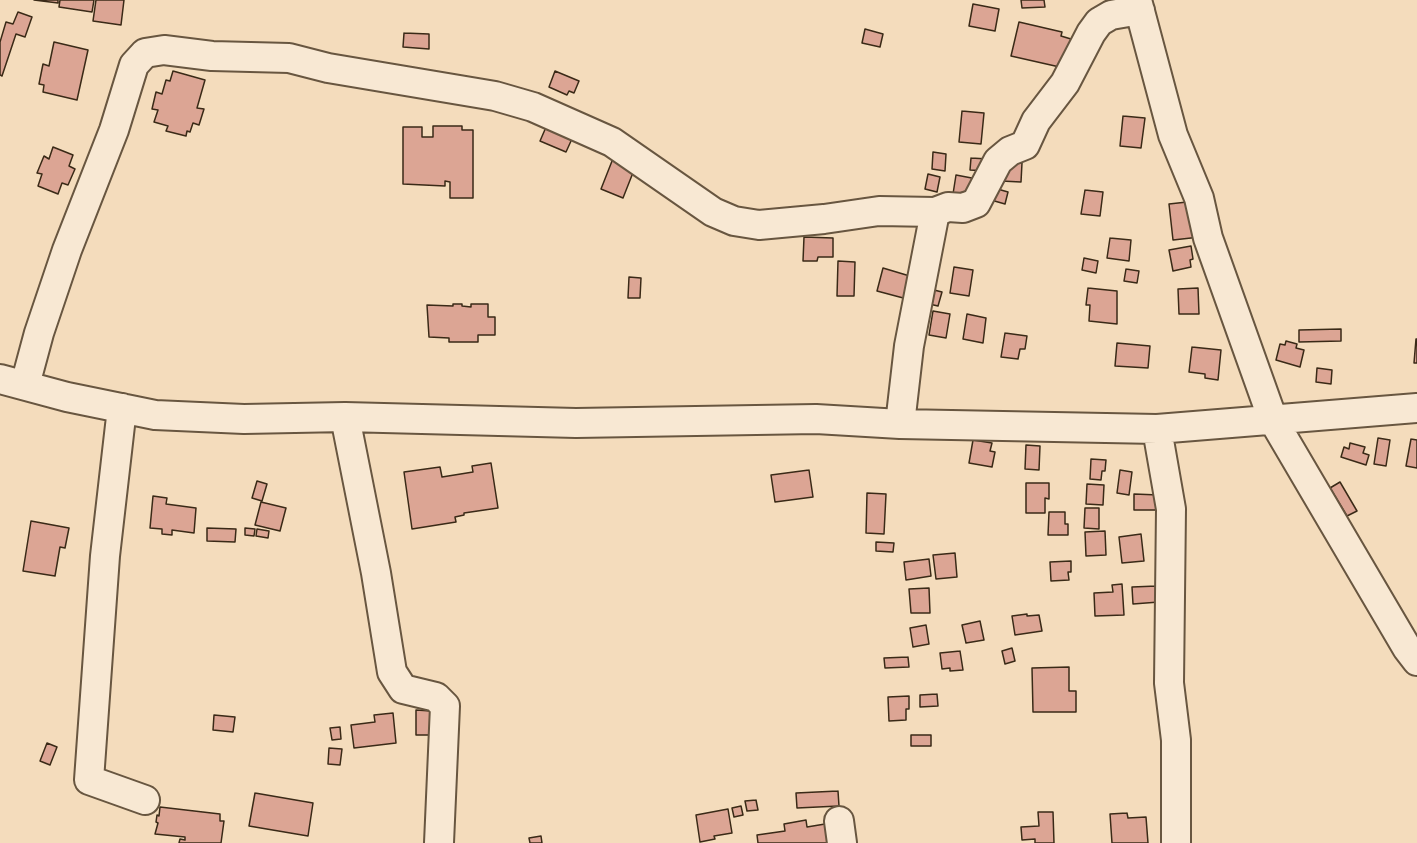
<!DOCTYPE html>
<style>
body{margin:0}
canvas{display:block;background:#f4dcbc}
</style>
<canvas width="1417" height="843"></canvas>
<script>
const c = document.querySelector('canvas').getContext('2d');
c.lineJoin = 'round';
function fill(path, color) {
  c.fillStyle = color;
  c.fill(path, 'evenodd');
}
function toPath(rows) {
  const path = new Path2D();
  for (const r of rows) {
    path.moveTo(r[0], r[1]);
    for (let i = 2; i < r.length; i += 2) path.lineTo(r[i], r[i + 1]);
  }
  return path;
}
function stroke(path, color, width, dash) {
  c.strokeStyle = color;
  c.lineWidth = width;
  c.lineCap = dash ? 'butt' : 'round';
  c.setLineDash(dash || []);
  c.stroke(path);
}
const building = toPath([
 [34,0,58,0,58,3,34,0],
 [60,0,94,0,92,12,59,7,60,0],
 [96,0,124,0,121,25,93,21,96,0],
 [1021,0,1044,0,1045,7,1022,8,1021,0],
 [973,4,999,9,995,31,969,26,973,4],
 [18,12,32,17,25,37,16,34,2,76,0,75,0,42,6,22,13,24,18,12],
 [1019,22,1062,32,1061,36,1071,39,1064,68,1011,56,1019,22],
 [865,29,883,34,880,47,862,43,865,29],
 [404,33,429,34,429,49,403,47,404,33],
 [54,42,88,50,77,100,43,92,44,85,39,84,43,64,49,66,54,42],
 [173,71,205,80,197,108,204,109,199,125,193,123,190,132,187,131,186,136,166,131,168,126,154,122,158,110,152,109,156,92,162,94,166,80,170,81,173,71],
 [555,71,579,81,574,93,569,91,567,95,549,87,555,71],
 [962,111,984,113,981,144,959,142,962,111],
 [1123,116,1145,118,1141,148,1120,146,1123,116],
 [550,118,576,130,566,152,540,141,550,118],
 [433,126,462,126,462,130,473,130,473,198,450,198,450,182,445,181,445,186,403,184,403,127,422,127,422,137,433,137,433,126],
 [53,147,73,155,69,166,75,169,68,185,62,183,58,194,38,186,42,174,37,173,44,156,49,159,53,147],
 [933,152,946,154,945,171,932,169,933,152],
 [614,156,636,165,623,198,601,189,614,156],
 [971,158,988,159,987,171,970,170,971,158],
 [1002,162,1022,163,1021,182,1001,181,1002,162],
 [928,174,940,177,937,192,925,189,928,174],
 [956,175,977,179,970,197,953,194,956,175],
 [994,188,1008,192,1005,204,991,200,994,188],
 [1085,190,1103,192,1100,216,1081,214,1085,190],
 [1196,201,1200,237,1173,240,1169,204,1196,201],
 [804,237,833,238,833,257,818,257,817,261,803,261,804,237],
 [1110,238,1131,240,1129,261,1107,258,1110,238],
 [1191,246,1193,259,1190,260,1191,267,1173,271,1169,250,1191,246],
 [1084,258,1098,261,1096,273,1082,270,1084,258],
 [838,261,855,262,854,296,837,296,838,261],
 [954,267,973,270,969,296,950,293,954,267],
 [883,268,913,277,907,299,877,291,883,268],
 [1126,269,1139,271,1137,283,1124,281,1126,269],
 [629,277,641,278,640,298,628,298,629,277],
 [1088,288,1117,291,1117,324,1089,321,1090,305,1086,305,1088,288],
 [1198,288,1199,314,1179,314,1178,289,1198,288],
 [930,289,942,292,938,306,925,303,930,289],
 [453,304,462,304,462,306,471,307,471,304,488,304,488,317,495,317,495,335,478,335,478,342,449,342,449,338,429,337,427,305,453,306,453,304],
 [933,311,950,314,946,338,929,335,933,311],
 [967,314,986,318,983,343,963,339,967,314],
 [1341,329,1341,341,1299,342,1299,330,1341,329],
 [1005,333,1027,336,1025,349,1020,349,1018,359,1001,357,1005,333],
 [1416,339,1417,339,1417,363,1414,363,1416,339],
 [1286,341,1297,344,1296,348,1304,350,1300,367,1276,360,1280,344,1285,345,1286,341],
 [1117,343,1150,346,1148,368,1115,366,1117,343],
 [1192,347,1221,350,1218,380,1205,378,1205,374,1189,372,1192,347],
 [1317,368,1332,370,1331,384,1316,382,1317,368],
 [1378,438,1390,440,1386,466,1374,464,1378,438],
 [1411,439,1417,440,1417,468,1406,466,1411,439],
 [973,440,992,443,990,451,995,452,992,467,969,463,973,440],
 [1350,443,1365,447,1363,453,1369,455,1366,465,1341,457,1344,447,1349,449,1350,443],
 [1026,445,1040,446,1039,470,1025,469,1026,445],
 [1091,459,1106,460,1105,471,1102,471,1101,480,1090,479,1091,459],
 [491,463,498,508,464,513,464,515,455,517,456,522,412,529,404,472,440,467,442,477,473,472,472,466,491,463],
 [809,470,813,497,775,502,771,475,809,470],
 [1120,470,1132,472,1129,495,1117,493,1120,470],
 [257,481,267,484,262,501,252,498,257,481],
 [1340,482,1357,511,1347,516,1330,488,1340,482],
 [1026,483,1049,483,1049,499,1045,498,1045,513,1026,513,1026,483],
 [1087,484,1104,485,1103,505,1086,504,1087,484],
 [867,493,886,494,884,534,866,533,867,493],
 [1134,494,1159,495,1158,510,1134,510,1134,494],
 [153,496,167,498,166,504,196,508,194,533,172,530,172,535,162,534,162,529,150,528,153,496],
 [261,502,286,508,280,531,255,525,261,502],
 [1085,508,1099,508,1099,529,1084,528,1085,508],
 [1049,512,1065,512,1065,524,1068,524,1068,535,1048,535,1049,512],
 [31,521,69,528,65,548,60,547,55,576,23,571,31,521],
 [207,528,236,529,235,542,207,541,207,528],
 [245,528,255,529,254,536,245,535,245,528],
 [257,529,269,531,268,538,256,536,257,529],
 [1105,531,1106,555,1086,556,1085,532,1105,531],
 [1141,534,1144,561,1122,563,1119,537,1141,534],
 [876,542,894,543,893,552,876,551,876,542],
 [955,553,957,577,936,579,933,555,955,553],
 [929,559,931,576,906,580,904,562,929,559],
 [1071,561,1071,572,1068,572,1069,580,1051,581,1050,562,1071,561],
 [1122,584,1124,615,1095,616,1094,593,1113,592,1112,585,1122,584],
 [1157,586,1159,602,1133,604,1132,587,1157,586],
 [929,588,930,613,911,613,909,589,929,588],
 [1027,614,1027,616,1039,615,1042,631,1015,635,1012,616,1027,614],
 [980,621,984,640,966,643,962,625,980,621],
 [926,625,929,644,913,647,910,628,926,625],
 [1012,648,1015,661,1005,664,1002,651,1012,648],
 [960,651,963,670,950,671,950,668,942,669,940,653,960,651],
 [908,657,909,667,885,668,884,658,908,657],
 [1069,667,1069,691,1076,691,1076,712,1033,712,1032,668,1069,667],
 [937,694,938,706,920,707,920,695,937,694],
 [909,696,909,709,906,709,906,720,889,721,888,697,909,696],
 [416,710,431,711,431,735,416,735,416,710],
 [393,713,396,743,354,748,351,725,375,722,374,715,393,713],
 [214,715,235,717,233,732,213,730,214,715],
 [340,727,341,739,332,740,330,728,340,727],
 [911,735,931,735,931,746,911,746,911,735],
 [47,743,57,747,50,765,40,761,47,743],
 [329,748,342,749,340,765,328,764,329,748],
 [838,791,839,806,797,808,796,793,838,791],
 [255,793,313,803,308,836,249,826,255,793],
 [756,800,758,810,747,811,745,801,756,800],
 [741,806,743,815,734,817,732,808,741,806],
 [160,807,220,814,220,821,224,821,221,843,179,843,180,839,185,840,185,837,155,834,158,823,156,822,157,815,159,816,160,807],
 [728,809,732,833,714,836,715,839,700,842,696,815,728,809],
 [1038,812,1053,812,1054,843,1035,843,1035,839,1022,840,1021,827,1039,826,1038,812],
 [1127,813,1128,818,1146,817,1148,843,1112,843,1110,814,1127,813],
 [806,820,807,827,831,823,835,843,758,843,757,835,785,831,784,824,806,820],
 [541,836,542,843,530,843,529,838,541,836]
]);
const minor = toPath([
 [1137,0,1173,135,1199,198,1208,238,1273,420,1407,648,1417,661],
 [0,379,67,397,155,415,244,419,345,417,576,423,816,419,900,424,1157,429,1417,408],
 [25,385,39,333,67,250,114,130,134,65,145,53,164,50,212,56,289,58,328,68,495,96,533,107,612,142,713,212,734,221,759,225,824,219,879,211,935,212],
 [122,408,105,556,89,780,145,800],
 [345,417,376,573,392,672,403,689,436,697,445,706,439,843],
 [900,424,909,346,935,212,948,207,963,208,976,203,998,161,1010,151,1025,145,1036,121,1065,83,1091,33,1099,22,1111,15,1140,10],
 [1157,429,1171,509,1169,683,1176,740,1176,843],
 [839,821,842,843]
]);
fill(building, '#dca594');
stroke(building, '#3a2a17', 1.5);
stroke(minor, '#685640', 32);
stroke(minor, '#f8e8d3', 28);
</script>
